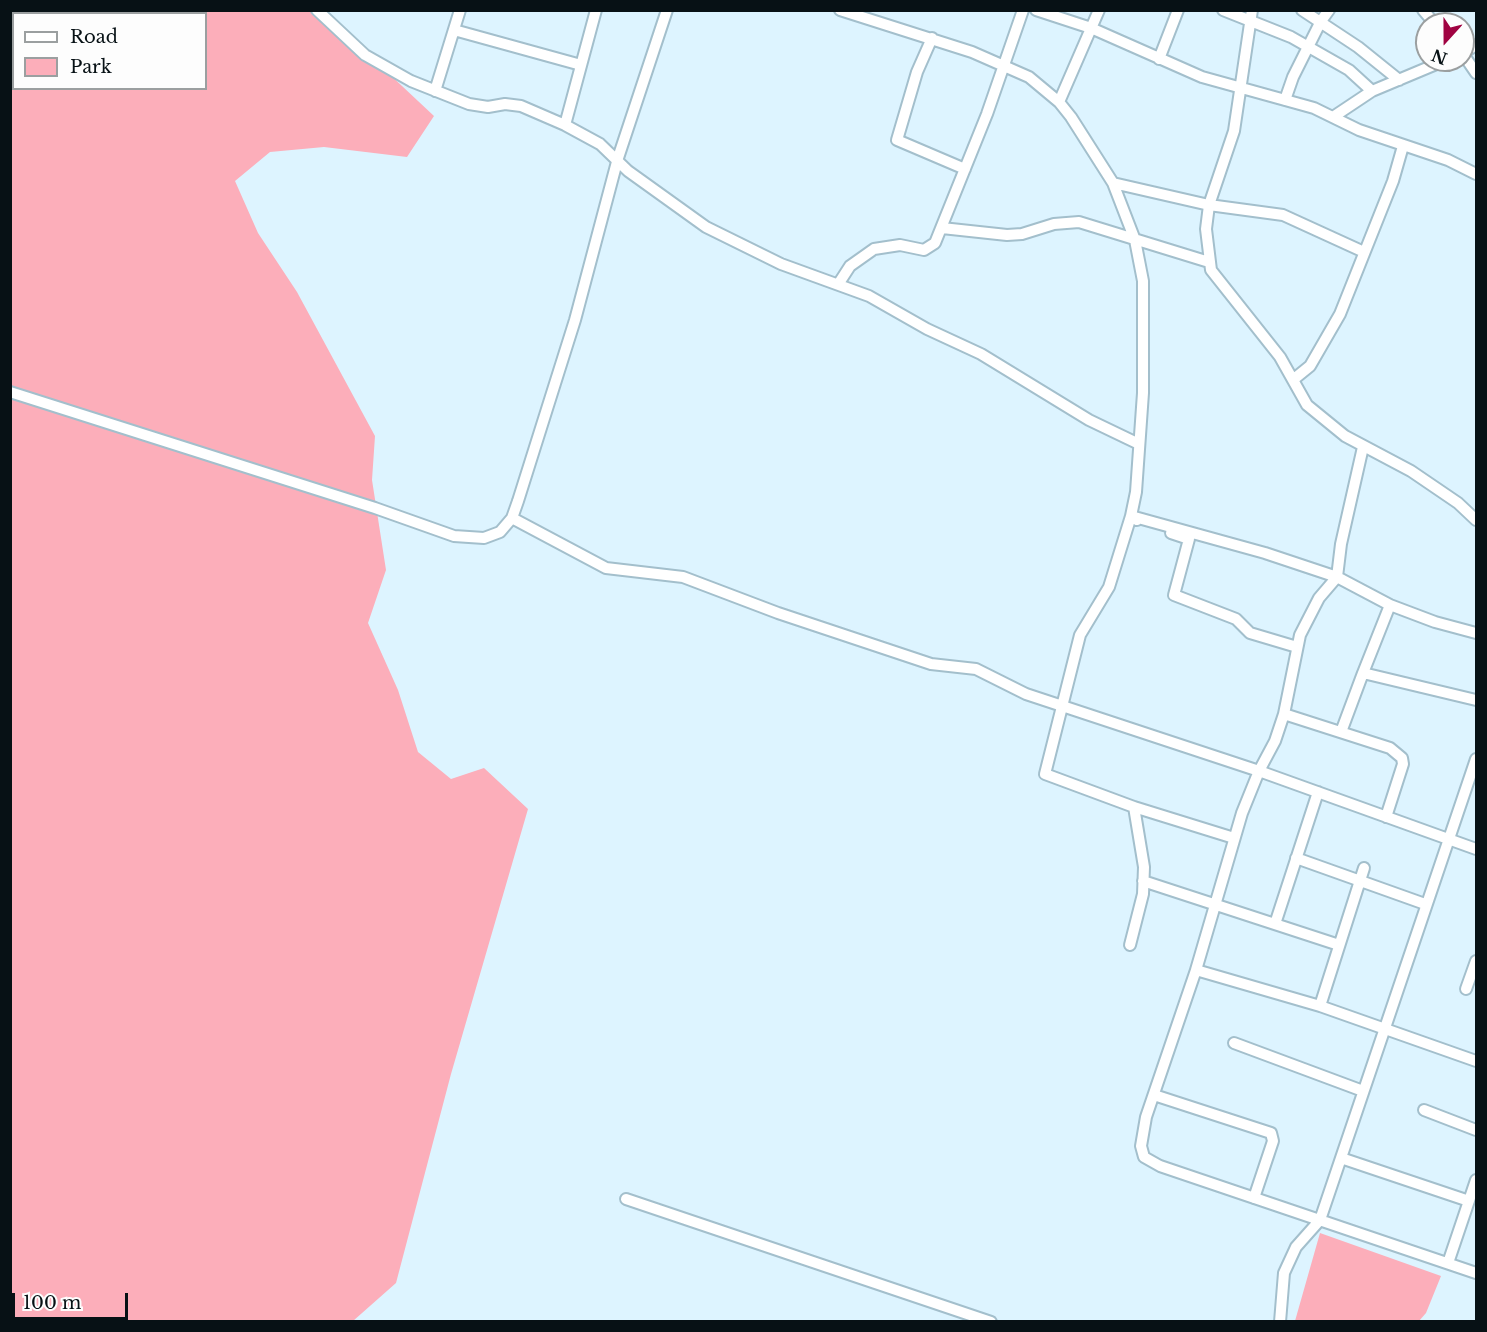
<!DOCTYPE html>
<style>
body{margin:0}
#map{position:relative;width:1487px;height:1332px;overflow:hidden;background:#ddf4ff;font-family:"Libre Baskerville",serif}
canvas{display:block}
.frame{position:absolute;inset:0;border:12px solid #071115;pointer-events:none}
.legend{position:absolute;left:12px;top:12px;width:195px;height:78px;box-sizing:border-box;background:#fdfdfd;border:2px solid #9b9fa0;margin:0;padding:8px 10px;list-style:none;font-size:18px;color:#071115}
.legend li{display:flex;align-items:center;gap:12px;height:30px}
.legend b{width:30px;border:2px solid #9b9fa0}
.north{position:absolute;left:1415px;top:12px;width:60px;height:60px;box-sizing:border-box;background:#fdfdfd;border:2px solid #9b9fa0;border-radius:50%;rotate:201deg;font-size:16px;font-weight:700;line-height:24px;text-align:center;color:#071115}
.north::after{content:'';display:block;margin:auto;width:21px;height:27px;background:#a00342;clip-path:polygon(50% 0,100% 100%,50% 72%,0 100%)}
.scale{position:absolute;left:12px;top:1293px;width:116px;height:27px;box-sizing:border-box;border:3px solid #071115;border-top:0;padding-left:8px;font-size:18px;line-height:21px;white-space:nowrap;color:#071115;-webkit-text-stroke:4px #fdfdfd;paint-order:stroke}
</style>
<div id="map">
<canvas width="1487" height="1332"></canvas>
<div class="frame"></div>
<ul class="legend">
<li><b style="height:8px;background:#fff"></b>Road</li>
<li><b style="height:16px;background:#fcaeba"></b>Park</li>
</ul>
<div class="north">N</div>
<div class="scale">100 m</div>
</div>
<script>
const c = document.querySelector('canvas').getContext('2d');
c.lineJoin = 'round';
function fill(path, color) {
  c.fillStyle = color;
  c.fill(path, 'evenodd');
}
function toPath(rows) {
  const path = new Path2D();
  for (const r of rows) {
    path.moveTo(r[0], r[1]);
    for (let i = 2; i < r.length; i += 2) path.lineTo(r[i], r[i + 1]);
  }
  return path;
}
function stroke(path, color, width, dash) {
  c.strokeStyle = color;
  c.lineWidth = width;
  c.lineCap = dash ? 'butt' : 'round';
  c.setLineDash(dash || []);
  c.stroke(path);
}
const green = toPath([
 [10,11,322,11,434,116,407,157,324,147,270,152,235,181,258,233,297,292,375,436,372,480,386,570,368,623,398,690,418,752,451,779,484,768,528,809,451,1074,396,1283,353,1321,11,1321],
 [14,14,206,14,206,88,14,88],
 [1320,1233,1441,1276,1426,1313,1419,1321,1295,1321]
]);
const minor = toPath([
 [317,10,365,55,411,81,469,104,488,107,505,104,521,106,565,125,600,144,628,171,706,227,781,264,869,296,927,329,981,354,1089,420,1139,444],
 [840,10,972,52,1029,77,1059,102,1071,117,1113,183,1135,240,1143,281,1143,393,1136,492,1131,516,1265,553,1337,577,1390,605,1435,622,1476,633],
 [1036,10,1091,28,1202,77,1314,108,1359,130,1448,160,1476,174],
 [1223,10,1291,37,1349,70,1372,91],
 [1252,10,1234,131,1209,205,1206,229,1211,270,1280,357,1307,405,1345,436,1411,471,1458,503,1476,520],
 [1302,10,1358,47,1399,80],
 [1423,10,1435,24],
 [454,30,581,65],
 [932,38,917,72,897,140,965,169],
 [1463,53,1476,45],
 [1463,54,1476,73],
 [1159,59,1178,10],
 [435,91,460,10],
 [1285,100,1293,77,1321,21,1329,10],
 [1059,102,1099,10],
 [1333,117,1372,91,1446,60],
 [565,125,596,10],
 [1113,183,1209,205,1283,215,1364,252],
 [942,228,1007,235,1022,234,1054,224,1079,222,1209,262],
 [839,283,850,266,874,249,900,245,924,250,935,243,987,114,1023,10],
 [1294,379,1310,366,1340,314,1393,181,1403,146],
 [10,392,375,508,454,536,484,538,500,532,512,518,518,501,575,320,618,158,667,10],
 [1363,447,1341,544,1337,577,1319,598,1300,635,1284,714,1275,741,1259,771,1242,813,1196,970,1146,1117,1141,1146,1144,1157,1160,1166,1476,1273],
 [512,518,606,568,683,577,778,613,931,664,976,669,1026,694,1259,771,1476,849],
 [1171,533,1189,539,1174,595,1236,619,1250,633,1297,647],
 [1363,673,1390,605],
 [1284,714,1390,748,1402,758,1403,764,1386,817],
 [1341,732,1363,673,1476,700],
 [1134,807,1234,838],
 [1296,858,1425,904],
 [1143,881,1339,945],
 [1275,924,1318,792],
 [1130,945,1143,894,1144,867,1134,807,1045,774,1080,635,1109,587,1131,516,1137,520],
 [1196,970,1320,1006,1476,1061],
 [1466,989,1476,961],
 [1320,1006,1364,868],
 [1234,1043,1363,1091],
 [1154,1095,1271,1133,1273,1141,1254,1198],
 [1424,1110,1476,1130],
 [1341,1158,1469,1201],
 [626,1199,991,1322],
 [1448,1263,1476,1180],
 [1280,1322,1284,1273,1296,1247,1320,1220,1476,759]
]);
fill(green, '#fcaeba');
stroke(minor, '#a3bfcc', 14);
stroke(minor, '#fff', 10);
</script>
